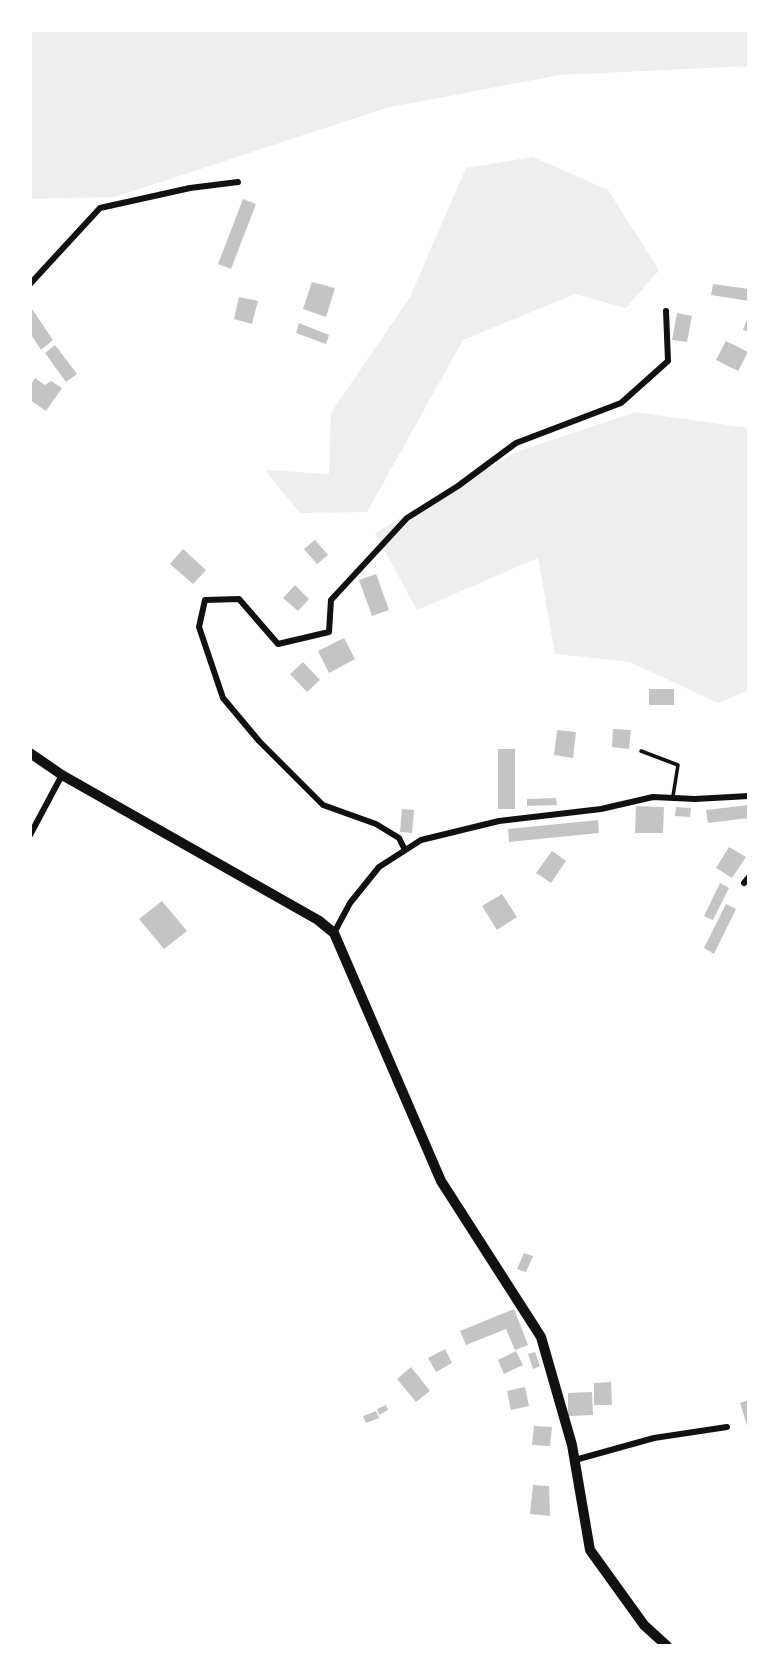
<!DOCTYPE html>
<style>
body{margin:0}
#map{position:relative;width:779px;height:1676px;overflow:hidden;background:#fff;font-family:Jost,sans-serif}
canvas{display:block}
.frame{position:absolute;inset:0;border:32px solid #fff;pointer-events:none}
</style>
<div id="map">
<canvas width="779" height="1676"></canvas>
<div class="frame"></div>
</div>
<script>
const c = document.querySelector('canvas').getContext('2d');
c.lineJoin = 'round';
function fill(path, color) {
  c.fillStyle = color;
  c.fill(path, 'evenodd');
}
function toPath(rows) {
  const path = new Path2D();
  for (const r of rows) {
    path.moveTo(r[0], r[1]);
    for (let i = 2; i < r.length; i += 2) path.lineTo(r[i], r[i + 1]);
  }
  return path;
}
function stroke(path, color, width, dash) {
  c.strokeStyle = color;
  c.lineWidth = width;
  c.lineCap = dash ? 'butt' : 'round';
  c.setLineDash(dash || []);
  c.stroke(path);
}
const green = toPath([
 [30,30,749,30,749,66,559,75,386,108,115,197,30,199],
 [533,157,608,190,659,270,626,308,575,294,463,340,367,512,300,513,265,470,329,474,331,413,410,297,466,168],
 [635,412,749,428,749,690,718,703,630,662,555,654,538,558,417,610,375,533,514,453]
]);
const building = toPath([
 [243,199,256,204,231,269,218,264],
 [312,282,335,288,326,317,303,309],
 [713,284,749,289,749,301,711,295],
 [239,297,258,301,252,324,234,319],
 [30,306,53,340,41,350,30,333],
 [677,313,692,316,687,342,672,340],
 [749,314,749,332,743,330],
 [299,323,329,335,326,344,296,333],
 [726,341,748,352,738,371,716,360],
 [55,345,77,374,66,382,45,353],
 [35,378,45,385,51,381,62,388,46,411,30,400,30,386],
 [315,540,328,555,317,564,304,549],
 [183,549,206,570,193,584,170,564],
 [376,574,389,610,372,616,359,580],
 [295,585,309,599,298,611,283,598],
 [344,638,355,659,329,673,318,651],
 [303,662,320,680,307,692,290,674],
 [649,689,674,689,674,705,649,705],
 [613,729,631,730,629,749,612,747],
 [557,730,576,732,573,758,554,755],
 [498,749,515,749,515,809,498,809],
 [556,798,557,805,527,806,527,799],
 [749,805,749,818,708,823,706,810],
 [636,806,664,807,663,833,635,833],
 [676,807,691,808,690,817,675,816],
 [402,809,414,810,412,833,400,832],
 [598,820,599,833,509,842,508,829],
 [729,847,746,857,732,878,716,868],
 [552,851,566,861,551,883,536,873],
 [720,883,729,888,713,920,704,916],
 [502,894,517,917,497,930,482,906],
 [162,901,187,931,164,949,139,919],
 [726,904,736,909,714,954,704,948],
 [524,1253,533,1256,526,1272,517,1269],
 [514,1309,528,1345,515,1350,506,1329,466,1345,460,1331],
 [445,1349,452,1363,436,1372,428,1358],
 [516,1351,523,1365,504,1374,498,1360],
 [535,1352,540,1366,533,1369,528,1354],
 [411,1367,430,1391,416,1402,397,1379],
 [611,1382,612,1405,594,1405,594,1383],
 [525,1387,529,1406,511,1410,507,1391],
 [592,1392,593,1415,568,1416,568,1393],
 [749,1400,749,1432,740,1403],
 [386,1405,388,1410,379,1415,377,1409],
 [376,1411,379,1418,366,1423,363,1416],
 [534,1426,552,1427,550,1446,532,1445],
 [533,1485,549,1486,550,1516,530,1514]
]);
const service = toPath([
 [641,751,678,765,673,796]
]);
const minor = toPath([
 [30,284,100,208,190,188,238,182],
 [30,835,62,775],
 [405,850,399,838,376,824,323,805,259,741,223,698,199,627,205,600,239,599,278,644,329,632,331,600,407,518,458,486,516,443,621,403,668,361,666,311],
 [744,883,749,877],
 [334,933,350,903,379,867,421,840,499,821,601,809,653,797,695,799,749,796],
 [575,1460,654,1438,727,1427]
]);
const secondary = toPath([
 [30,753,62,775,318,920,334,933,441,1181,541,1337,572,1445,590,1550,644,1625,667,1646]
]);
fill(green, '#eee');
fill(building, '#c4c4c4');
stroke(service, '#111', 3.5);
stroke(minor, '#111', 6);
stroke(secondary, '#111', 10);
</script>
